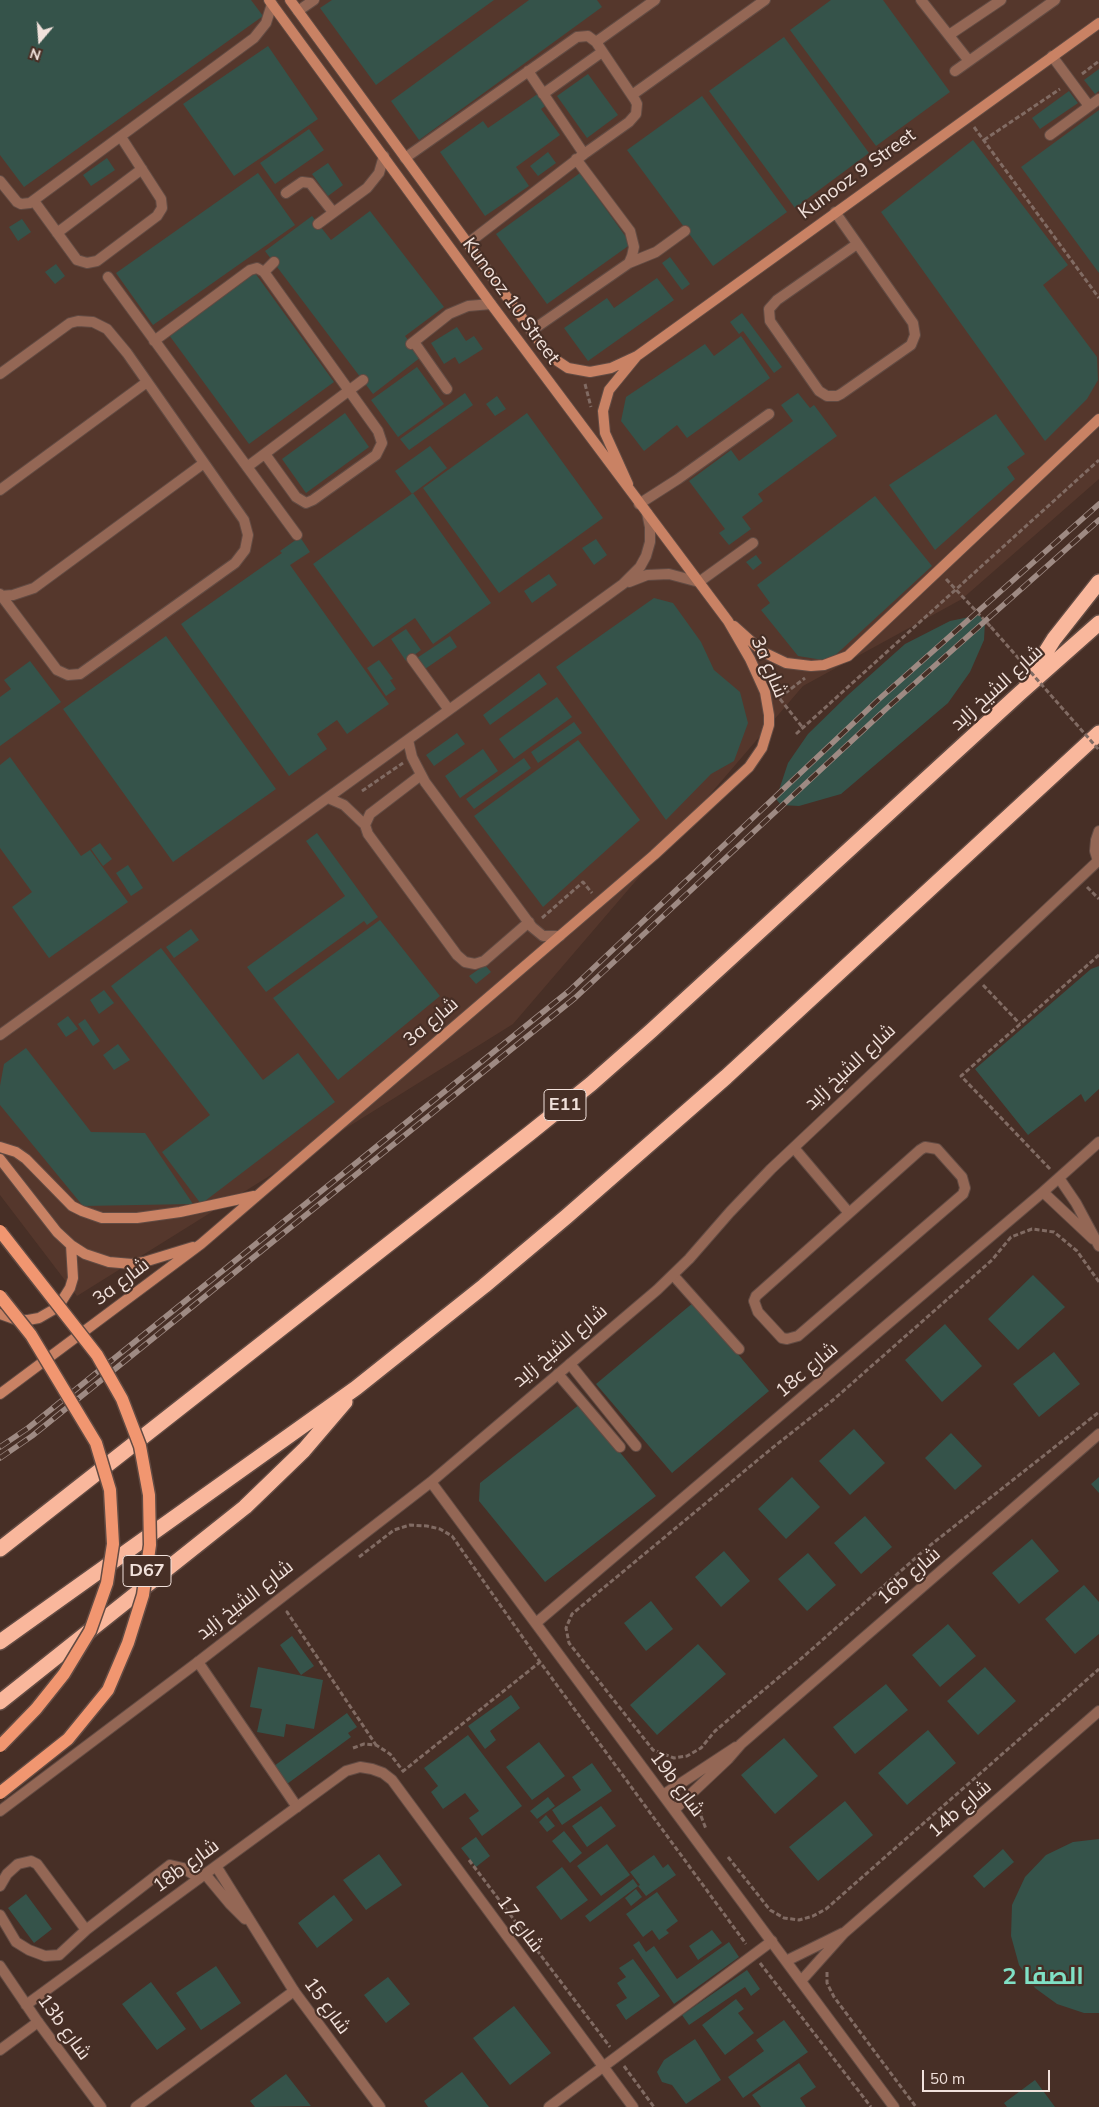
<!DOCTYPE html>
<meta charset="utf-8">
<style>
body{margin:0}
#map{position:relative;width:1099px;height:2107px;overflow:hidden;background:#472f26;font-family:Mulish,sans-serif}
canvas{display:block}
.north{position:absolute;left:15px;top:15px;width:50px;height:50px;-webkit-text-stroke:4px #472f26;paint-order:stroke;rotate:198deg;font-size:14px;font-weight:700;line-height:20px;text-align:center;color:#f1e1db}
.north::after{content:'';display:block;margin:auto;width:18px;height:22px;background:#f1e1db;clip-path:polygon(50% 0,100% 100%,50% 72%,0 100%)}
.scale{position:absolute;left:922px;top:2070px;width:128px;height:22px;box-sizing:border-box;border:2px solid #f1e1db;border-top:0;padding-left:6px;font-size:15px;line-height:18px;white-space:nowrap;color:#f1e1db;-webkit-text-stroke:4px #472f26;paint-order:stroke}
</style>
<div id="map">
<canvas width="1099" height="2107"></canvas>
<div class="north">N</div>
<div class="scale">50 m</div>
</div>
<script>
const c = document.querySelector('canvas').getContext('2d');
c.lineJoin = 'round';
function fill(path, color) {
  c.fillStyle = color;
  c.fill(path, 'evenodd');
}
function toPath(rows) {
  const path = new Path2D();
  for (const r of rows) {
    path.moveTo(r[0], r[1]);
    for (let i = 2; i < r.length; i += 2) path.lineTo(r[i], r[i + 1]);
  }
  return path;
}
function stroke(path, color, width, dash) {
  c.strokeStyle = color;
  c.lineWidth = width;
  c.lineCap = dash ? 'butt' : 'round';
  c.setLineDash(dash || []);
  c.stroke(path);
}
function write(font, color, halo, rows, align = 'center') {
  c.font = font + ' Mulish,Cairo,sans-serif';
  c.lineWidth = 4.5;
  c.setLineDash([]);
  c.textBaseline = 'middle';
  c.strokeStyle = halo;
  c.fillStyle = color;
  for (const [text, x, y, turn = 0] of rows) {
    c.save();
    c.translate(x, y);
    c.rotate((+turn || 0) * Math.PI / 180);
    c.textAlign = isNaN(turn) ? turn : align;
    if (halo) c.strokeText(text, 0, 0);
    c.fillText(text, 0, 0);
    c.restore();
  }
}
const built = toPath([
 [0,0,1099,0,1099,479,962,599,803,686,513,1024,77,1296,0,1195]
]);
const building = toPath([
 [0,0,251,0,263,16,24,187,0,155],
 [332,0,494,0,376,85,320,8],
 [529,0,597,0,602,7,419,140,391,101],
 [831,0,883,0,950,92,876,146,790,30],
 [784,37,869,153,795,208,709,91],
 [268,46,318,119,234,176,183,104],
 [1099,69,1099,91,1095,94,1084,80],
 [588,74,618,115,587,138,557,96],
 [1069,91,1078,103,1040,129,1032,118],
 [539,93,548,104,541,109,560,135,516,167,529,186,485,216,440,152,483,121,488,128],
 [702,96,787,212,713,266,627,150],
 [1099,110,1099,273,1021,167],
 [309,129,324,150,275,184,260,163],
 [973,140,1068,265,1043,285,1097,357,1098,380,1087,399,1045,441,881,212],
 [548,152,556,163,538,176,530,166],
 [107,158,115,170,91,186,83,175],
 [328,163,343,185,328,196,312,174],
 [258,173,295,225,153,325,116,273],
 [580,173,631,244,547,304,496,234],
 [370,211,444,307,405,336,421,357,373,394,265,251,312,216,331,240],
 [22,219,31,232,18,241,9,227],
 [670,257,690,284,682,290,662,263],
 [56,264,65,276,55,284,45,272],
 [255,273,334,382,249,444,169,335],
 [657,278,674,300,588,361,564,328,607,298,614,308],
 [742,313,782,367,774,373,743,331,739,334,730,322],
 [457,327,466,341,474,336,483,349,459,364,455,357,444,364,431,343],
 [741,336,770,378,687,438,677,425,644,451,621,421,626,397,705,344,714,356],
 [417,367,444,404,398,437,371,400],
 [465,393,473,405,409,450,400,439],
 [798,393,810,408,814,405,837,436,758,494,763,501,742,517,751,529,729,545,719,533,725,529,689,481,731,450,739,461,793,421,781,405],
 [497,396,506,409,495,416,486,404],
 [345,413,369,447,306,493,282,459],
 [527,413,603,518,499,593,423,488],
 [996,414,1025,454,1007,467,1015,479,935,550,889,485],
 [430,446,447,468,412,494,395,471],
 [413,493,491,603,433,644,415,618,373,647,313,564],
 [875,496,932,566,829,661,798,656,761,610,770,603,757,585],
 [300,537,310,552,290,565,389,704,347,734,337,720,317,734,327,749,289,776,181,624,282,553,280,551],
 [596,539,607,555,594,565,582,548],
 [756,555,762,563,753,570,746,562],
 [549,574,557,585,532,603,524,591],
 [654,598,673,603,701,642,714,670,740,692,748,723,734,761,711,774,666,820,556,667],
 [979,615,985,621,984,640,970,672,948,703,841,794,799,806,781,805,776,799,788,763,808,734,848,695,905,644,950,621],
 [406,629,421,650,406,661,391,639],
 [166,636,276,789,173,862,63,709],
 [450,636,457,647,425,669,417,658],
 [379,660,393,679,390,680,396,689,386,696,367,668],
 [30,661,61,702,0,746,0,697,11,689,4,680],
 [539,673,547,684,490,725,483,715],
 [557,697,572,717,514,759,499,739],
 [574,722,582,733,538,763,531,752],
 [457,733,465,744,434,766,426,755],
 [578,740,640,820,543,907,474,816],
 [483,749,498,771,460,798,445,776],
 [10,757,81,856,90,850,128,902,49,958,12,907,32,892,0,848,0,765],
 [524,758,531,768,474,809,466,799],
 [317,833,378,917,367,925,364,921,266,992,247,967,345,896,306,841],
 [100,843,112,859,103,866,91,849],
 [128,865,143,888,131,896,116,873],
 [380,920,440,996,338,1080,273,998],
 [191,929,199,940,174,958,166,947],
 [161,948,263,1080,298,1053,335,1102,201,1204,162,1152,210,1115,111,986],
 [485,965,491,972,476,984,469,976],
 [1099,966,1099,1089,1085,1102,1081,1094,1028,1135,975,1069,1091,969],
 [104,990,114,1003,99,1014,90,1000],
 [68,1016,78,1029,66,1037,57,1024],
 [85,1019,100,1041,93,1046,78,1024],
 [118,1044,130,1060,114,1070,103,1055],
 [26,1048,91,1132,145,1133,193,1204,83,1206,0,1105,0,1086,4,1064],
 [1033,1275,1065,1307,1018,1350,988,1319],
 [694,1302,769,1391,672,1473,596,1384],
 [945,1324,982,1366,942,1402,905,1360],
 [1054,1352,1080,1384,1039,1417,1013,1384],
 [580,1404,656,1496,545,1582,479,1501,480,1483],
 [854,1429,885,1463,850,1495,819,1461],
 [951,1433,982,1466,955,1490,925,1458],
 [792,1477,820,1507,786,1539,758,1509],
 [1099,1477,1099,1493,1091,1484],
 [865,1516,892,1547,861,1574,834,1543],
 [1032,1539,1059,1571,1019,1604,992,1573],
 [724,1551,750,1581,721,1607,695,1577],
 [808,1553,836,1585,807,1611,778,1579],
 [1084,1585,1099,1602,1099,1634,1075,1654,1045,1619],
 [651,1601,673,1629,646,1651,624,1623],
 [948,1624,976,1656,940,1687,912,1655],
 [292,1636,314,1666,301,1675,280,1645],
 [698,1644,726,1674,657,1735,630,1705],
 [258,1667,323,1680,314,1729,286,1724,284,1737,257,1732,262,1709,250,1707],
 [985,1667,1016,1701,978,1735,947,1701],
 [886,1684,908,1710,855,1754,833,1727],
 [511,1695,520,1708,490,1731,496,1740,485,1749,468,1726],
 [347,1713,357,1727,348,1733,351,1737,287,1784,274,1766],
 [928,1730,956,1763,907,1805,878,1773],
 [468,1735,522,1806,482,1836,469,1818,479,1811,465,1793,443,1809,431,1792,438,1786,424,1768],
 [784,1738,818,1776,775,1814,741,1775],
 [539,1742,565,1776,532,1800,506,1767],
 [592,1763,612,1791,562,1825,552,1810,581,1790,572,1777],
 [548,1797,555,1806,537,1819,530,1811],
 [845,1801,873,1835,818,1881,789,1847],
 [601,1806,616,1826,587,1847,572,1826],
 [546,1815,555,1826,547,1832,539,1822],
 [564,1831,582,1853,570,1863,552,1841],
 [476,1837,490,1856,476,1867,461,1848],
 [1099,1839,1099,2013,1084,2013,1057,2004,1035,1988,1019,1965,1011,1936,1012,1905,1025,1877,1046,1855,1073,1842],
 [607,1844,630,1875,601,1896,577,1866],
 [1003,1849,1014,1862,984,1888,973,1876],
 [379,1854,402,1885,366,1910,343,1880],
 [654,1855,663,1868,668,1864,676,1875,646,1896,638,1886,590,1922,585,1916,633,1879,638,1886,640,1885,630,1872],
 [562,1867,588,1900,561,1920,536,1887],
 [636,1889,642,1897,631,1906,625,1898],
 [657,1892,678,1921,666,1930,669,1933,659,1940,652,1930,643,1937,626,1914],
 [26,1894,52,1929,34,1943,8,1908],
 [334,1895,353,1920,317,1948,298,1923],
 [712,1930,722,1943,698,1960,689,1946],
 [639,1941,646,1952,654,1946,677,1979,729,1942,739,1957,674,2004,633,1945],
 [633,1959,660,1996,626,2020,616,2005,627,1998,617,1983,626,1977,619,1968],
 [216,1966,241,2003,201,2030,176,1993],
 [747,1970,760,1989,751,1996,745,1987,689,2025,682,2015],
 [388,1977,410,2004,386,2023,364,1995],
 [151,1982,186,2029,157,2050,122,2004],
 [736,1999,744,2009,738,2013,754,2033,725,2055,702,2025],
 [514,2006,551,2053,510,2085,473,2038],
 [784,2020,808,2052,743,2098,728,2077,764,2051,756,2040],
 [695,2039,721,2080,686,2104,672,2085,662,2082,657,2072,664,2060],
 [799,2063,816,2087,800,2098,806,2107,761,2107,752,2095],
 [462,2072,489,2107,428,2107,424,2101],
 [286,2074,311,2106,255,2107,250,2101],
 [1035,2080,1055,2107,1007,2107,1004,2103]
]);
const path = toPath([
 [1082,74,1099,61],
 [974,127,1099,298],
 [984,140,1060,89],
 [585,384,591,407],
 [946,579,991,627],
 [779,698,805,678],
 [780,699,803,728],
 [796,734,1099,460],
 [362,791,403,763],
 [1087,887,1099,899],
 [542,918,583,882,592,893],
 [983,985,1020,1024],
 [1050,1169,961,1076,1099,955],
 [1099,1282,1077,1251,1054,1232,1032,1229,1011,1237,992,1260,833,1400,771,1449,572,1614,566,1628,569,1643,653,1750,674,1758,687,1756,701,1748,715,1731,803,1657,928,1547,1099,1412],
 [359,1557,394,1530,410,1525,427,1526,440,1529,452,1536,540,1662,746,1944],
 [288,1611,287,1612,376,1745],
 [353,1748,364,1744,376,1745,390,1754,403,1771],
 [402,1772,540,1662],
 [702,1801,701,1816,706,1829],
 [728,1857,770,1910,784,1918,799,1920,813,1916,826,1909,1099,1669],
 [469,1860,610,2047],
 [760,1963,871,2107],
 [827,1972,827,1983,834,1997,916,2107],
 [624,2066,654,2107]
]);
const lane = toPath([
 [921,0,969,61],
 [298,11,314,0],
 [949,35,1001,0],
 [596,42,655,0],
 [1052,56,1089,106],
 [528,71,584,154],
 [955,71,1055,0],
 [543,94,602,52],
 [632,95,765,0],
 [1050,135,1099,99],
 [405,158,577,37,588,36,596,42,635,100,637,104,636,114,629,122,584,154,467,244],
 [0,181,17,202,21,204,30,203,254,38,266,23,272,4],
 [286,193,302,182,310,183,333,212],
 [34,201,77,260,87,263,97,261,157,216,162,208,161,199,121,137],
 [835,212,913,323,915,335,911,345,841,394,837,396,827,396,819,391,770,321,769,309,777,300,857,244],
 [318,224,367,188,379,173,384,156],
 [57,233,142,169],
 [629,263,656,252,685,231],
 [264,272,274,262],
 [108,277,297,535],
 [531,331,629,263,632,256,634,247,630,231,576,159],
 [154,341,250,270,257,268,264,272,378,431,382,443,376,455,313,500,306,503,296,497,265,454],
 [414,342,447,389],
 [411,344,449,314,468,306,491,304],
 [0,374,70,323,78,321,93,322,107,329,127,353,244,520,248,535,245,550,235,563,80,674,68,675,57,670,0,594],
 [247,467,363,380],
 [0,490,147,382],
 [639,504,678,479,769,414],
 [629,582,647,575,669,574,699,582,753,543],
 [0,596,13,595,34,588,204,463],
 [412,659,449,710],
 [408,740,412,757,425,782,532,927,543,936,560,936],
 [421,775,370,814,365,825,368,834,457,955,465,962,475,964,484,961,529,922],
 [328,798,344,805,365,825],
 [1098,861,1095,851,1096,840,1099,831],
 [0,1035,623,584,640,567,646,556,650,542,650,527,647,513],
 [925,1147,937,1149,962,1177,965,1188,963,1194,798,1336,787,1339,782,1338,758,1312,754,1301,756,1296,920,1150,925,1147],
 [794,1148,849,1213],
 [673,1275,739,1349],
 [570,1364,636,1446],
 [558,1374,620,1447],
 [198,1662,297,1807],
 [0,1886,7,1874,18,1864,31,1861,37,1864,86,1930],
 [0,1915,16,1942,29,1950,45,1956,59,1955,86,1930,170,1865,183,1868,199,1878],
 [0,2050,38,2022],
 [136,2107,294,1991],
 [549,2107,772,1941]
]);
const street = toPath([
 [1059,1178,1076,1203,1099,1246],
 [1043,1192,1093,1239],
 [431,1482,894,2107],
 [536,1623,1043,1192,1099,1142],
 [663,1795,736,1747],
 [674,1810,728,1759,741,1744,1099,1434],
 [0,1811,198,1662,431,1482,657,1290,689,1259,730,1212,771,1169,1099,860],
 [216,1866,294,1991,380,2107],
 [205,1874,230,1904,245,1919],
 [786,1961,843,1933],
 [0,1966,38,2022,101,2107],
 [801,1981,844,1933,1099,1711],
 [26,2005,346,1771,360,1767,372,1769,383,1773,392,1780,633,2107]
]);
const secondary = toPath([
 [290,0,550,356,568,368,590,372,611,368,637,356,1099,23],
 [628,484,605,433,603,411,609,390,636,357],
 [734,626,763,652,786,663,811,666,824,665,848,656,1099,419],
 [0,1147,16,1152,26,1159,72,1206,82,1211,102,1218,137,1218,180,1212,254,1196],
 [0,1159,57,1232,71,1245,85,1254,109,1262,132,1264,144,1262,193,1247],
 [0,1314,17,1320,28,1320,39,1318,58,1307,70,1288,73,1278,71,1245],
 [0,1394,201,1244,654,855,749,767,762,748,769,725,769,715,765,692,750,659,728,621,491,304,269,0]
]);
const highway = toPath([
 [1027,682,1054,639,1099,582],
 [0,1549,530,1133,591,1084,651,1031,1020,693,1099,623],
 [0,1642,356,1388,484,1286,566,1217,726,1077,1099,733],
 [0,1702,245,1507,304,1450,345,1402]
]);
const rail = toPath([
 [0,1447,28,1428,569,991,878,700,1099,504],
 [0,1458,32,1436,575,998,886,709,1099,520]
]);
const pathBridge = toPath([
 [991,627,1099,750]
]);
const primaryBridge = toPath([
 [0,1231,97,1355,122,1399,140,1446,149,1495,150,1545,143,1595,128,1643,108,1690,68,1739,0,1793],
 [0,1296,31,1335,96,1443,110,1490,113,1544,107,1583,90,1631,64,1674,36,1709,0,1746]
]);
const shields = [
 [565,1105,42],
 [147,1571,48]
];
const shieldNames = [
 ["E11",565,1105],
 ["D67",147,1571]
];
const streetNames = [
 ["Kunooz 9 Street",857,174,-36],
 ["Kunooz 10 Street",511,301,54],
 ["3a شارع",769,667,67],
 ["شارع الشيخ زايد",997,688,-42],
 ["3a شارع",431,1022,-40],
 ["شارع الشيخ زايد",850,1067,-43],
 ["3a شارع",121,1282,-37],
 ["شارع الشيخ زايد",560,1346,-40],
 ["18c شارع",807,1370,-40],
 ["16b شارع",909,1576,-41],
 ["شارع الشيخ زايد",245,1600,-38],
 ["19b شارع",677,1784,53],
 ["14b شارع",960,1809,-41],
 ["18b شارع",186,1866,-36],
 ["شارع 17",520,1924,54],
 ["شارع 15",327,2006,54],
 ["13b شارع",64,2027,54]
];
const districtNames = [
 ["الصفا 2",1043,1977]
];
fill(built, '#55372c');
fill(building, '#35534a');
stroke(lane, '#624b43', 12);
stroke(street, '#624b43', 12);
stroke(secondary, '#624b43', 12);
stroke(highway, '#624b43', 18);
stroke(path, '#816b63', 3, [5, 2.5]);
stroke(lane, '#946755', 10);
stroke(street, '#946755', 10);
stroke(secondary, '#c98264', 10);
stroke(highway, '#f9b79c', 15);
stroke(rail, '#9e8a83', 5.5);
stroke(rail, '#472f26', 4, [11]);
stroke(primaryBridge, '#624b43', 15, []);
stroke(pathBridge, '#816b63', 3, [5, 2.5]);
stroke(primaryBridge, '#f19670', 12);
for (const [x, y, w] of shields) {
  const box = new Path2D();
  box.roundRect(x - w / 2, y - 15.5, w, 31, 4);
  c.fillStyle = '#472f26';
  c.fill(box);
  stroke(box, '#f1e1db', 1);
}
write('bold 18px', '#f1e1db', null, shieldNames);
write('19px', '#f1e1db', '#472f26', streetNames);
write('bold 24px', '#80e0c5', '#472f26', districtNames);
</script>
